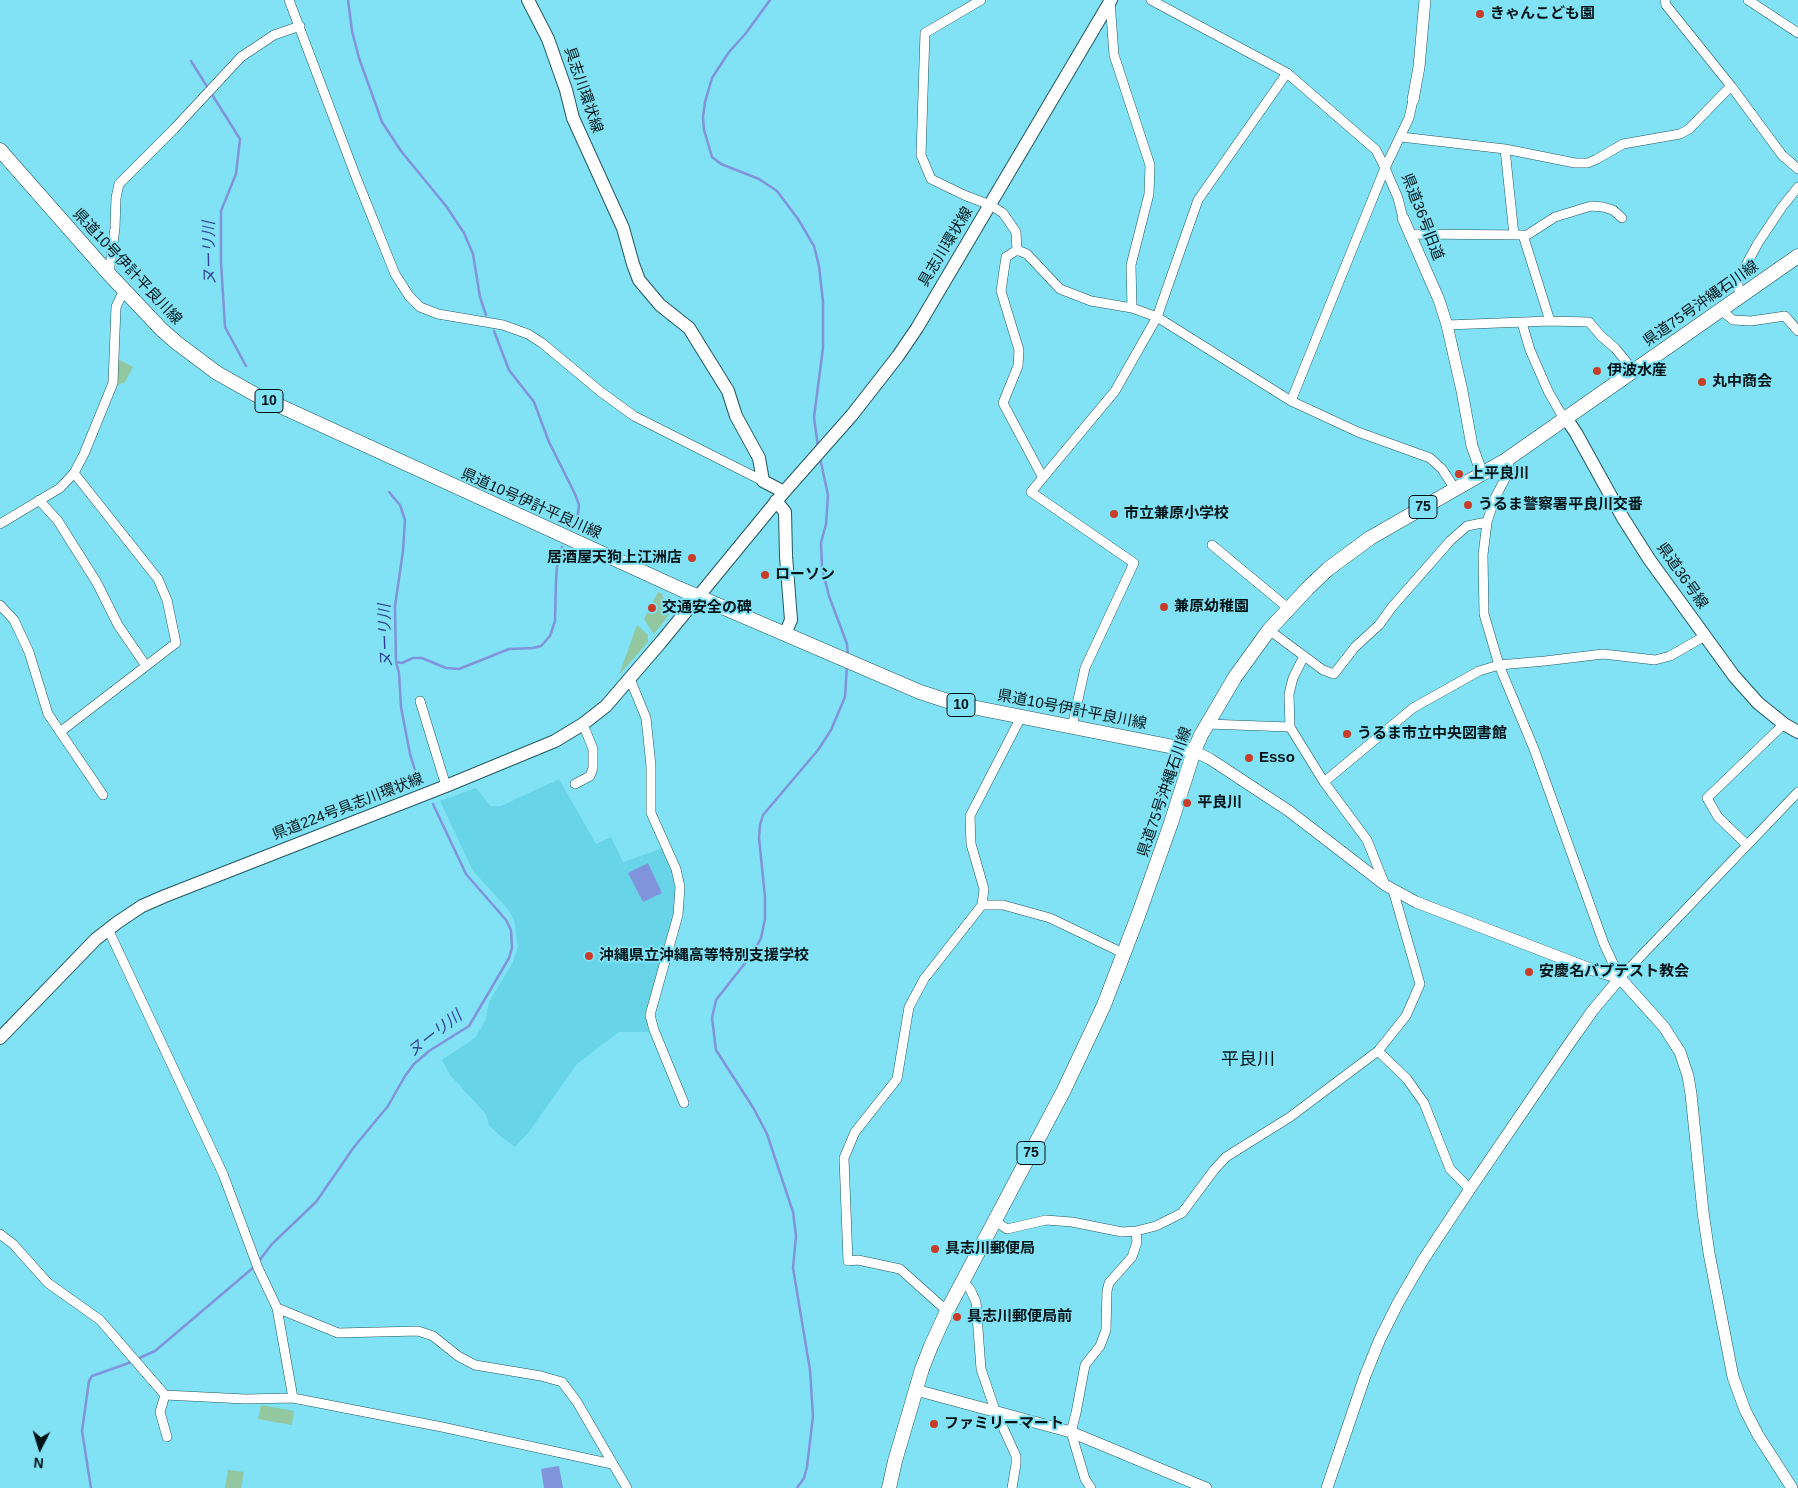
<!DOCTYPE html>
<meta charset="utf-8">
<style>
body{margin:0}
#map{position:relative;width:1798px;height:1488px;overflow:hidden;background:#80e2f4;font-family:Helvetica,sans-serif}
canvas{display:block}
.north{position:absolute;left:15px;top:1423px;width:50px;height:50px;-webkit-text-stroke:4px #80e2f4;paint-order:stroke;rotate:185deg;font-size:14px;font-weight:700;line-height:20px;text-align:center;color:#011317}
.north::after{content:'';display:block;margin:auto;width:18px;height:22px;background:#011317;clip-path:polygon(50% 0,100% 100%,50% 72%,0 100%)}
</style>
<div id="map">
<canvas width="1798" height="1488"></canvas>
<div class="north">N</div>
</div>
<script>
const c = document.querySelector('canvas').getContext('2d');
c.lineJoin = 'round';
function fill(path, color) {
  c.fillStyle = color;
  c.fill(path, 'evenodd');
}
function toPath(rows) {
  const path = new Path2D();
  for (const r of rows) {
    path.moveTo(r[0], r[1]);
    for (let i = 2; i < r.length; i += 2) path.lineTo(r[i], r[i + 1]);
  }
  return path;
}
function stroke(path, color, width, dash) {
  c.strokeStyle = color;
  c.lineWidth = width;
  c.lineCap = dash ? 'butt' : 'round';
  c.setLineDash(dash || []);
  c.stroke(path);
}
function write(font, color, halo, rows, align = 'center') {
  c.font = font + ' Helvetica,"Noto Sans JP",sans-serif';
  c.lineWidth = 4;
  c.setLineDash([]);
  c.textBaseline = 'middle';
  c.strokeStyle = halo;
  c.fillStyle = color;
  for (const [text, x, y, turn = 0] of rows) {
    c.save();
    c.translate(x, y);
    c.rotate((+turn || 0) * Math.PI / 180);
    c.textAlign = isNaN(turn) ? turn : align;
    if (halo) c.strokeText(text, 0, 0);
    c.fillText(text, 0, 0);
    c.restore();
  }
}
const built = toPath([
 [559,779,596,844,611,837,623,862,664,848,673,869,678,899,651,1032,619,1032,577,1064,528,1133,515,1147,499,1135,489,1125,486,1114,450,1075,442,1060,476,1037,486,1019,489,1002,512,964,518,947,514,920,507,908,473,871,440,801,476,788,490,806,501,806]
]);
const green = toPath([
 [118,359,133,367,125,382,118,385],
 [658,592,662,594,669,615,654,634,644,619],
 [637,625,648,635,648,642,619,675],
 [261,1405,294,1411,292,1425,258,1419],
 [228,1470,244,1472,241,1488,225,1488]
]);
const water = toPath([
 [648,863,662,893,643,902,628,873],
 [559,1466,563,1488,544,1488,541,1469]
]);
const stream = toPath([
 [348,0,352,31,359,58,382,122,401,151,446,206,464,233,473,254,480,297,486,315],
 [770,0,746,33,729,52,712,78,705,102,703,117,704,130,712,157,721,164,759,179,777,191,798,219,814,246,819,266,823,302,823,348,814,417,818,448],
 [191,61,240,139,236,174,221,211,221,262,225,327,246,366],
 [494,331,509,370,534,402,549,442,575,494,579,505,577,521,573,526],
 [820,458,828,495,826,524,821,543,822,568,829,596,847,644,848,657],
 [389,492,400,505,405,520,403,551,395,606,396,662,399,673,401,707,410,754,419,783],
 [396,662,402,663,413,658,422,658,446,668,459,669,509,649,533,648,541,646,550,636,555,621,556,581,557,566,562,547],
 [259,1261,272,1244,316,1202,354,1147,388,1106,405,1076,414,1064,429,1051,469,1026,509,958,512,948,511,930,506,920,466,874,433,804],
 [91,1488,82,1431,89,1381,92,1376,126,1364,155,1351,254,1267],
 [797,1488,804,1478,807,1467,813,1416,810,1370,793,1268,796,1236,793,1212,767,1134,754,1109,716,1050,712,1018,716,1000,753,953,761,938,765,919,765,897,759,838,760,825,763,815,818,750,831,730,845,697,847,665]
]);
const minor = toPath([
 [289,0,356,177,395,274,409,296,420,307,438,314,503,325,528,334,542,343,601,392,634,416,763,481],
 [981,0,925,33,921,155,931,179,964,195,990,205,1003,213,1016,232,1017,250],
 [1151,0,1287,73,1376,150,1385,168,1291,401],
 [1665,0,1666,5,1731,86,1782,155,1798,169],
 [1748,0,1798,33],
 [1110,1,1114,55,1150,165,1149,194,1131,265,1132,308],
 [1401,137,1505,149,1575,163,1588,163,1597,159,1623,144,1680,134,1689,129,1731,86],
 [1505,149,1514,235],
 [1403,218,1398,198,1385,168,1409,118,1413,100],
 [1411,237,1416,234,1523,235,1550,321],
 [1524,237,1555,217,1591,206,1603,207,1613,210,1622,218],
 [1017,250,1027,254,1060,289,1091,301,1132,308,1157,317,1291,401,1358,432,1430,458,1442,469,1455,489],
 [1017,250,1006,257,1001,291,1019,350,1018,366,1003,403,1043,478],
 [109,274,115,228,116,198,119,184,174,129,241,57,274,35,300,26],
 [1742,295,1738,288,1738,280,1758,243,1782,207,1798,187],
 [1721,310,1733,320,1751,321,1785,316,1798,331],
 [1522,323,1530,350,1548,391,1560,412,1566,418],
 [1447,325,1550,321,1589,322,1601,336,1615,348,1634,371],
 [1506,460,1510,469,1495,498,1487,522,1483,555,1484,614,1499,665,1534,749,1604,944,1620,978,1798,792],
 [39,500,58,521,97,583,118,625,146,666],
 [0,524,60,488,74,473,84,454,113,383,116,307,124,290],
 [1212,545,1288,608],
 [0,605,14,620,29,652,48,714,103,795],
 [1269,630,1323,670,1334,674,1355,647,1379,625,1392,607,1450,541,1467,526,1487,522],
 [630,679,646,718,651,766,651,813,676,869,680,887,678,915,650,1015,654,1030,684,1103],
 [420,701,446,786],
 [1207,724,1290,727,1324,782,1367,840,1385,885],
 [1072,727,1085,668,1134,563,1031,492,1115,391,1157,317,1198,200,1287,73],
 [1290,727,1289,694,1293,678,1304,656],
 [60,732,176,643,167,600,158,579,74,473],
 [1324,782,1413,708,1479,671,1499,665,1545,661,1603,654,1655,660,1670,656,1705,636],
 [575,784,590,776,593,768,593,749,583,724],
 [1747,845,1718,817,1707,798,1784,724],
 [982,905,1003,905,1050,918,1125,954],
 [108,929,223,1174,258,1268,277,1308,293,1398],
 [1378,1051,1407,1079,1424,1103,1450,1169,1470,1189],
 [995,1221,1007,1229,1046,1220,1072,1222,1122,1232,1136,1231,1156,1226,1182,1213,1214,1170,1226,1157,1290,1117,1378,1051,1406,1016,1420,984,1393,890],
 [0,1234,13,1244,48,1283,100,1320,165,1395,245,1399,293,1398,442,1427,612,1464],
 [963,1282,970,1289,976,1302,981,1369,995,1410,1016,1456,1016,1464,1012,1488],
 [277,1308,338,1333,418,1331,433,1336,458,1356,475,1365,541,1376,562,1382,577,1402,627,1488],
 [947,1311,900,1269,858,1260,848,1261,844,1158,855,1132,897,1079,909,1007,924,979,982,905,984,889,971,844,970,816,1021,717],
 [165,1395,160,1412,167,1437],
 [1091,1488,1085,1479,1071,1432,1076,1413,1085,1365,1100,1346,1106,1330,1107,1291,1109,1283,1132,1257,1137,1242,1136,1231]
]);
const tertiary = toPath([
 [1413,100,1419,67,1425,0],
 [1403,218,1439,300,1447,325,1462,391,1472,446,1482,474],
 [1194,751,1210,759,1289,811,1385,885,1416,902,1593,970,1620,978,1664,1027,1680,1052,1688,1076,1691,1094,1703,1212,1709,1253,1733,1377,1745,1410,1758,1435,1792,1488],
 [916,1390,1071,1432,1206,1488],
 [1327,1488,1365,1376,1380,1339,1398,1303,1423,1260,1470,1189,1569,1044,1593,1010,1620,978]
]);
const secondary = toPath([
 [528,0,548,39,566,90,573,118,623,228,633,264,639,280,660,305,689,328,728,391,736,416,759,458,763,481,784,492],
 [1566,418,1576,433,1623,518,1649,559,1734,676,1758,703,1784,724,1798,732],
 [776,501,785,512,786,556,791,620,785,634],
 [0,1038,96,939,118,922,142,906,165,896,446,786,555,741,583,724,606,706,661,642,784,492,852,415,898,356,917,328,1111,0]
]);
const primary = toPath([
 [0,150,109,274,162,330,177,343,217,373,258,396,678,588,920,692,957,704,1194,751],
 [889,1488,895,1461,922,1369,931,1346,947,1311,1064,1090,1104,1005,1138,916,1171,823,1194,751,1201,735,1235,677,1269,630,1308,588,1328,569,1370,538,1506,460,1798,256]
]);
const markers = [
 [1480,14,5,"#c93d28"],
 [1597,371,5,"#c93d28"],
 [1702,382,5,"#c93d28"],
 [1459,474,5,"#c93d28"],
 [1468,505,5,"#c93d28"],
 [1114,514,5,"#c93d28"],
 [692,558,5,"#c93d28"],
 [765,575,5,"#c93d28"],
 [1164,607,5,"#c93d28"],
 [652,608,5,"#c93d28"],
 [1347,734,5,"#c93d28"],
 [1249,758,5,"#c93d28"],
 [1187,803,5,"#c93d28"],
 [589,956,5,"#c93d28"],
 [1529,972,5,"#c93d28"],
 [935,1249,5,"#c93d28"],
 [957,1317,5,"#c93d28"],
 [934,1424,5,"#c93d28"]
];
const shields = [
 [269,401,28],
 [1423,507,28],
 [961,705,28],
 [1031,1153,28]
];
const shieldNames = [
 ["10",269,401],
 ["75",1423,507],
 ["10",961,705],
 ["75",1031,1153]
];
const poiNames = [
 ["きゃんこども園",1490,14],
 ["伊波水産",1607,371],
 ["丸中商会",1712,382],
 ["上平良川",1469,474],
 ["うるま警察署平良川交番",1478,505],
 ["市立兼原小学校",1124,514],
 ["居酒屋天狗上江洲店",682,558,"right"],
 ["ローソン",775,575],
 ["兼原幼稚園",1174,607],
 ["交通安全の碑",662,608],
 ["うるま市立中央図書館",1357,734],
 ["Esso",1259,758],
 ["平良川",1197,803],
 ["沖縄県立沖縄高等特別支援学校",599,956],
 ["安慶名バプテスト教会",1539,972],
 ["具志川郵便局",945,1249],
 ["具志川郵便局前",967,1317],
 ["ファミリーマート",944,1424]
];
const streetNames = [
 ["具志川環状線",583,90,71],
 ["県道36号旧道",1422,217,69],
 ["具志川環状線",946,247,-59],
 ["県道10号伊計平良川線",127,267,47],
 ["県道75号沖縄石川線",1701,304,-35],
 ["県道10号伊計平良川線",531,504,24],
 ["県道36号線",1682,576,55],
 ["県道10号伊計平良川線",1072,710,11],
 ["県道75号沖縄石川線",1165,792,-71],
 ["県道224号具志川環状線",348,807,-21]
];
const waterNames = [
 ["ヌーリ川",210,253,-91],
 ["ヌーリ川",386,636,-92],
 ["ヌーリ川",435,1034,-38]
];
const quarterNames = [
 ["平良川",1248,1060]
];
fill(built, '#68d4e8');
fill(green, '#93c79f');
fill(water, '#8094dc');
stroke(stream, '#8094dc', 2.5);
stroke(minor, '#225760', 10);
stroke(tertiary, '#225760', 12);
stroke(secondary, '#225760', 14);
stroke(primary, '#225760', 15);
stroke(minor, '#fff', 9);
stroke(tertiary, '#fff', 11);
stroke(secondary, '#fff', 12);
stroke(primary, '#fff', 14);
for (const [x, y, r, color] of markers) {
  const dot = new Path2D();
  dot.arc(x, y, r, 0, 2 * Math.PI);
  c.fillStyle = color;
  c.fill(dot);
  stroke(dot, '#80e2f4', 2);
}
for (const [x, y, w] of shields) {
  const box = new Path2D();
  box.roundRect(x - w / 2, y - 11.5, w, 23, 4);
  c.fillStyle = '#80e2f4';
  c.fill(box);
  stroke(box, '#011317', 1);
}
write('bold 14px', '#011317', null, shieldNames);
write('bold 15px', '#011317', '#80e2f4', poiNames, 'left');
write('15px', '#011317', '#80e2f4', streetNames);
write('italic 16px', '#334296', '#80e2f4', waterNames);
write('18px', '#011317', '#80e2f4', quarterNames);
</script>
